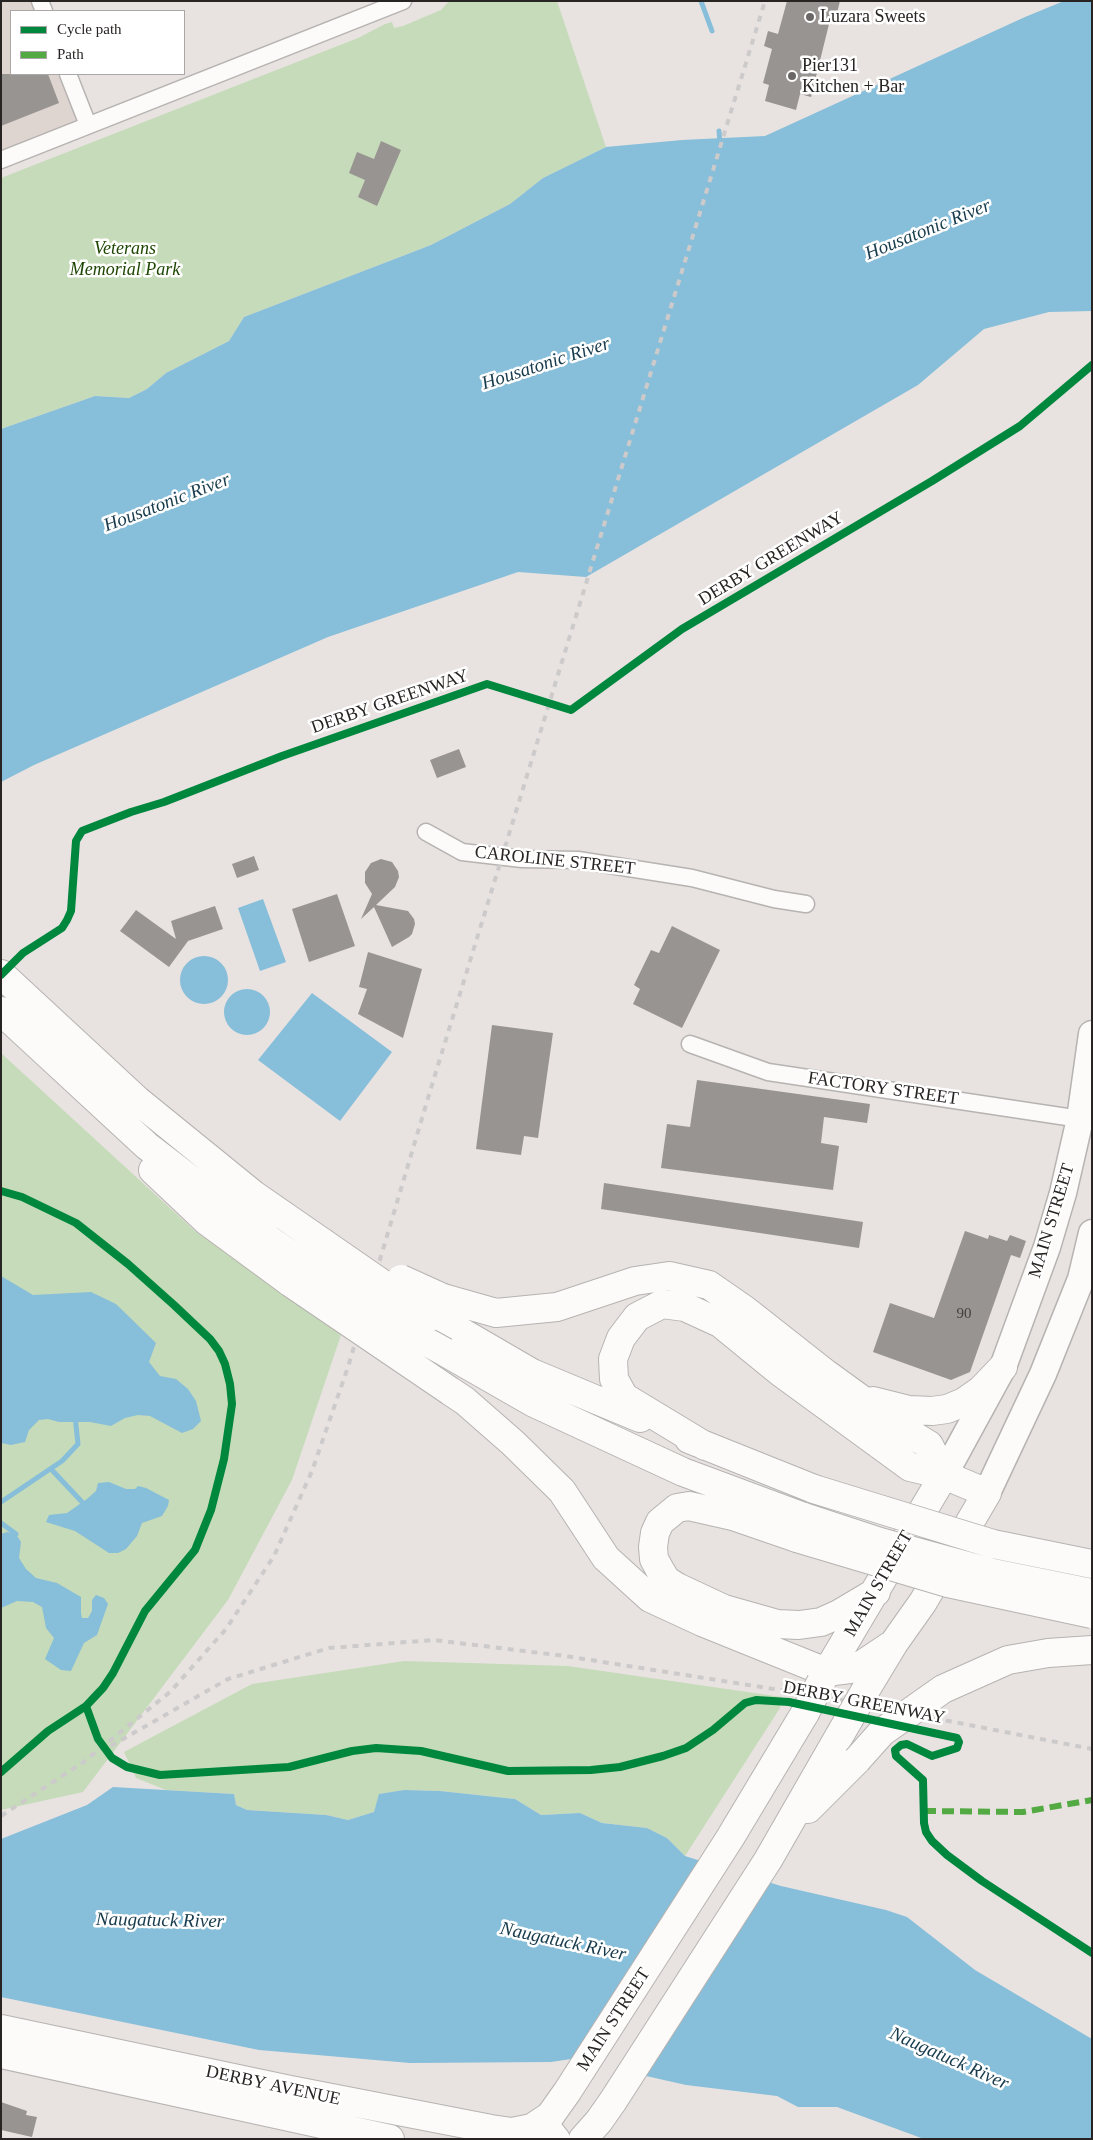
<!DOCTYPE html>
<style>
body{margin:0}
#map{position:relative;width:1093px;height:2140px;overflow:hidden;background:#e8e3e1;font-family:Georgia,serif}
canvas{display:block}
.frame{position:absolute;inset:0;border:2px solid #272423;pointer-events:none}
.legend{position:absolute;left:10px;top:10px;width:175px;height:65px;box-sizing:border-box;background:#fff;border:1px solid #a9a7a7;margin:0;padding:6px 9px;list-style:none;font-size:15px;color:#272423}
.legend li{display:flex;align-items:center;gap:10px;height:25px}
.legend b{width:25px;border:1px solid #a9a7a7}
</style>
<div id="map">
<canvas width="1093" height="2140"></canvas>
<div class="frame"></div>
<ul class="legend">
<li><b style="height:6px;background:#00873e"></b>Cycle path</li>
<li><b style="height:6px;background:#53aa43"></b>Path</li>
</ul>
</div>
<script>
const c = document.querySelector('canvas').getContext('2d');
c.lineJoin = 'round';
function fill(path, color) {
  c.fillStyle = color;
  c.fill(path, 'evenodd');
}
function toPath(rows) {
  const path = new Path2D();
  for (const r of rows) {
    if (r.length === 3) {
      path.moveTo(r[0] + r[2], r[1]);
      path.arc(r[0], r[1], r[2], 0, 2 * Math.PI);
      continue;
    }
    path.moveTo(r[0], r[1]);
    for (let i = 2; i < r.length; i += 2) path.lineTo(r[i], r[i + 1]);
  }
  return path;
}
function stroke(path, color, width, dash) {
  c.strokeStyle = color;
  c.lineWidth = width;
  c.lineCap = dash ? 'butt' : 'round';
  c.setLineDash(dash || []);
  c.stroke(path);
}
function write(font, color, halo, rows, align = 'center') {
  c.font = font + ' Georgia,serif';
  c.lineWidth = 5;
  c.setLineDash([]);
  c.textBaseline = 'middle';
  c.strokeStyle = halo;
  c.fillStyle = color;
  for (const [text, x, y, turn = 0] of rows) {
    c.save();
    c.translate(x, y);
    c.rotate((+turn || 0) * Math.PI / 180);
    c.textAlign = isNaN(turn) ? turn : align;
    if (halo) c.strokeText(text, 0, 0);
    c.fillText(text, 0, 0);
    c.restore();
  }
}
const built = toPath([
 [1,1,40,1,44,11,11,11,11,74,68,74,88,125,1,160]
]);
const green = toPath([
 [449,1,557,1,606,147,543,178,510,204,431,245,244,317,229,341,166,373,147,389,129,398,95,396,1,429,1,178,358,38,385,24,392,22,394,28,403,26,441,10],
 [1,1053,195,1231,341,1335,292,1480,228,1600,83,1792,1,1810],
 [404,1661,568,1666,782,1697,780,1708,685,1856,667,1838,647,1828,602,1823,580,1813,541,1815,515,1799,440,1791,404,1790,380,1794,374,1812,348,1820,326,1815,247,1810,236,1805,234,1794,166,1790,136,1778,124,1752,252,1684]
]);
const water = toPath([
 [1064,1,1092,1,1092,311,1049,312,984,329,918,385,586,577,518,572,328,637,34,765,1,782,1,429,95,396,129,398,147,389,166,373,229,341,244,317,431,245,510,204,543,178,606,147,682,140,765,136,1025,17],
 [263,899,286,962,260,971,238,908],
 [204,980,24],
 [247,1012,23],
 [312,993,392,1052,340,1121,258,1060],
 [1,1276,33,1295,91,1292,116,1304,156,1343,149,1362,160,1376,176,1379,188,1389,196,1401,201,1421,193,1429,182,1433,150,1416,138,1415,125,1418,111,1426,90,1422,59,1422,48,1419,39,1420,29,1430,25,1442,11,1445,1,1443],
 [109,1482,126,1489,135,1489,138,1486,146,1488,169,1500,168,1506,162,1516,142,1523,137,1536,126,1549,118,1553,109,1553,75,1531,46,1522,49,1515,67,1513,87,1499,96,1491,98,1483],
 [7,1532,16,1534,21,1542,19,1558,26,1569,36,1578,57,1583,81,1597,81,1613,82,1618,88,1618,92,1611,92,1600,96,1595,104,1598,108,1604,97,1635,84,1643,71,1671,61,1670,45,1659,54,1638,46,1628,42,1607,33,1602,17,1601,1,1608,1,1534],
 [113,1787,234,1794,236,1805,247,1810,326,1815,348,1820,374,1812,379,1794,404,1790,440,1791,515,1799,541,1815,580,1813,602,1823,647,1828,667,1838,685,1856,781,1886,886,1910,907,1917,975,1970,1092,2039,1092,2139,924,2139,837,2107,798,2107,777,2096,686,2085,571,2059,551,2062,410,2063,259,2050,1,1997,1,1839,87,1805]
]);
const pier = toPath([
 [702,1858,772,1880,645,2078,572,2061]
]);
const stream = toPath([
 [701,1,712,31],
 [719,131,720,143],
 [51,1469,82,1502],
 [1,1502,62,1461,78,1444,75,1416],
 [1,1523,16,1534]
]);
const building = toPath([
 [787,1,840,1,836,17,831,16,811,97,800,94,796,110,765,101,769,85,763,83,772,49,764,46,768,31,778,34],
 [1,74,48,74,59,103,1,126],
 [381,141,401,150,377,206,358,197,365,180,349,173,357,152,374,159],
 [459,749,466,767,437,778,430,760],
 [254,856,259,870,237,878,232,864],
 [381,859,392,862,398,871,399,877,395,887,376,905,408,911,414,919,415,924,412,934,409,937,392,947,374,907,361,919,372,894,365,883,365,872,371,863],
 [337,894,355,946,309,962,292,909],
 [215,906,223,929,188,941,169,967,120,931,136,910,176,939,171,921],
 [672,926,720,950,682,1028,633,1004,640,989,634,985,651,950,659,953],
 [368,952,422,969,403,1038,358,1014,367,989,359,987],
 [492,1025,553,1033,538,1138,524,1136,521,1155,476,1149],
 [697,1080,870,1104,867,1123,824,1117,821,1143,839,1146,833,1190,661,1168,667,1124,690,1127],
 [604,1183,863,1222,859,1248,601,1209],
 [965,1231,988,1239,989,1235,1007,1241,1010,1235,1026,1241,1020,1258,1011,1255,970,1372,951,1380,873,1352,890,1303,934,1318],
 [1,2102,27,2111,26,2115,37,2117,32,2137,1,2130]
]);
const street = toPath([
 [40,1,44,11],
 [68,74,88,125],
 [1,160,403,1],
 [426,832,462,852,522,859,578,860,692,878,774,899,806,904],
 [690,1044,768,1072,1087,1120]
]);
const secondary = toPath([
 [544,2121,558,2139]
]);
const primary = toPath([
 [944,1475,1003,1367,1047,1247,1063,1193,1080,1119,1092,1034],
 [987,1493,1043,1374,1081,1279,1092,1233]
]);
const highway = toPath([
 [1,974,137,1100,254,1195,322,1242],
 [1,1011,147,1146,271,1241,305,1264],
 [153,1170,208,1222,291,1283],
 [443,1298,496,1313,557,1307,635,1281,669,1276,709,1285,745,1310,825,1373,901,1428,929,1445,944,1475],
 [434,1316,532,1373,640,1418],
 [445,1352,534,1403,683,1472,804,1517],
 [450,1391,465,1401,513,1443,562,1491,606,1558,650,1598,702,1622,826,1672,850,1669,863,1664,890,1646],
 [873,1401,909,1410,932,1411,947,1409,964,1402,981,1390,1003,1367],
 [689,1439,814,1489],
 [705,1446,624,1397,614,1379,613,1359,621,1338,637,1317,662,1304,685,1307,720,1323,780,1372,910,1467,944,1475,987,1493,923,1602,894,1643,865,1691],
 [797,1538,733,1516,689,1506,677,1508,660,1522,655,1533,653,1547,654,1559,660,1570,666,1580,677,1587,724,1609,777,1624,799,1625,821,1622,839,1614,876,1592],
 [821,1682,944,1475],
 [808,1809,857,1760],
 [1,2029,290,2090,491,2129,512,2132,532,2128,550,2116,567,2092,730,1838,805,1713],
 [1,2054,390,2139],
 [583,2139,599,2121,613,2101,768,1860,849,1719]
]);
const rail = toPath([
 [111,1746,228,1679,329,1648,434,1640,565,1656,831,1698,1092,1749],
 [81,1764,170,1692,226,1629,274,1556,312,1471,348,1367,431,1088,765,1],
 [1,1816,85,1761]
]);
const highwayBridge = toPath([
 [322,1242,400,1296,434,1316],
 [305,1264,405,1330,445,1352],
 [401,1279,443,1298],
 [291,1283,450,1391],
 [814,1489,993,1544,1092,1564],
 [804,1517,880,1542,993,1573,1092,1593],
 [797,1538,948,1583,1092,1614],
 [805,1713,821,1682],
 [849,1719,865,1691],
 [857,1760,882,1732,943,1689,1008,1660,1048,1653,1092,1650]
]);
const quiet = toPath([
 [924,1811,1023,1812,1092,1800]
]);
const cycleway = toPath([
 [1,975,23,953,62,928,67,920,71,911,76,841,82,831,131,812,164,802,282,756,487,684,571,710,682,629,932,481,1020,426,1092,365],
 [1,1191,22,1197,76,1223,128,1264,174,1305,210,1339,219,1351,225,1364,230,1384,232,1404,224,1459,211,1510,195,1550,145,1611,113,1673,103,1688,86,1706,48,1731,1,1772],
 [86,1706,98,1739,112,1758,127,1767,160,1775,289,1767,352,1751,376,1748,421,1751,508,1771,591,1770,620,1767,663,1756,686,1748,713,1730,745,1703,756,1700,789,1702,957,1738,959,1742,957,1748,932,1756,907,1744,901,1745,895,1750,896,1756,923,1780,924,1823,926,1832,932,1841,947,1855,982,1881,1092,1953]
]);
const markers = [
 [810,17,5,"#6b6766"],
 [792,76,5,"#6b6766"]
];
const numberNames = [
 ["90",964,1314]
];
const poiNames = [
 ["Luzara Sweets",820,17],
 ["Pier131",802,66],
 ["Kitchen + Bar",802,87]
];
const parkNames = [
 ["Veterans",125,249],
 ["Memorial Park",125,270]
];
const streetNames = [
 ["DERBY GREENWAY",771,559,-31],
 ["DERBY GREENWAY",390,702,-19],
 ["CAROLINE STREET",555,861,6],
 ["FACTORY STREET",883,1089,8],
 ["MAIN STREET",1052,1221,-73],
 ["MAIN STREET",879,1584,-60],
 ["DERBY GREENWAY",864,1703,11],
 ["MAIN STREET",614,2020,-57],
 ["DERBY AVENUE",273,2086,12]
];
const waterNames = [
 ["Housatonic River",928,230,-22],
 ["Housatonic River",546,364,-18],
 ["Housatonic River",167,503,-21],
 ["Naugatuck River",160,1921,1],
 ["Naugatuck River",563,1942,12],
 ["Naugatuck River",949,2059,24]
];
fill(built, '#ded4d0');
fill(green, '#c6dbb9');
fill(water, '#87bed9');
fill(pier, '#e8e3e1');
stroke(stream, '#87bed9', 5);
fill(building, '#989492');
stroke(street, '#b6b3b1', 19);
stroke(secondary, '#b6b3b1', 26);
stroke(primary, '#b6b3b1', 29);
stroke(highway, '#b6b3b1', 30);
stroke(street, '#fcfbfa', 16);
stroke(secondary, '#fcfbfa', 24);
stroke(primary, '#fcfbfa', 26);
stroke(highway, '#fcfbfa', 28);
stroke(rail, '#cccaca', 4, [6, 6]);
stroke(highwayBridge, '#b6b3b1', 30, []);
stroke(highwayBridge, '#fcfbfa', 28);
stroke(quiet, '#53aa43', 6, [12, 6]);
stroke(cycleway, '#00873e', 8);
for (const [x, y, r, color] of markers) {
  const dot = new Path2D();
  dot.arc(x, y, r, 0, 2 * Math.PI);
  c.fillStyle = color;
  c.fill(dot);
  stroke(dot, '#fff', 2);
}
write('15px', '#43403f', null, numberNames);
write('18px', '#272423', '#fff', poiNames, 'left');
write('italic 18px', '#1e4603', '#fff', parkNames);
write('18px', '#272423', '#fff', streetNames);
write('italic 19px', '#173b4c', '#fff', waterNames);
</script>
